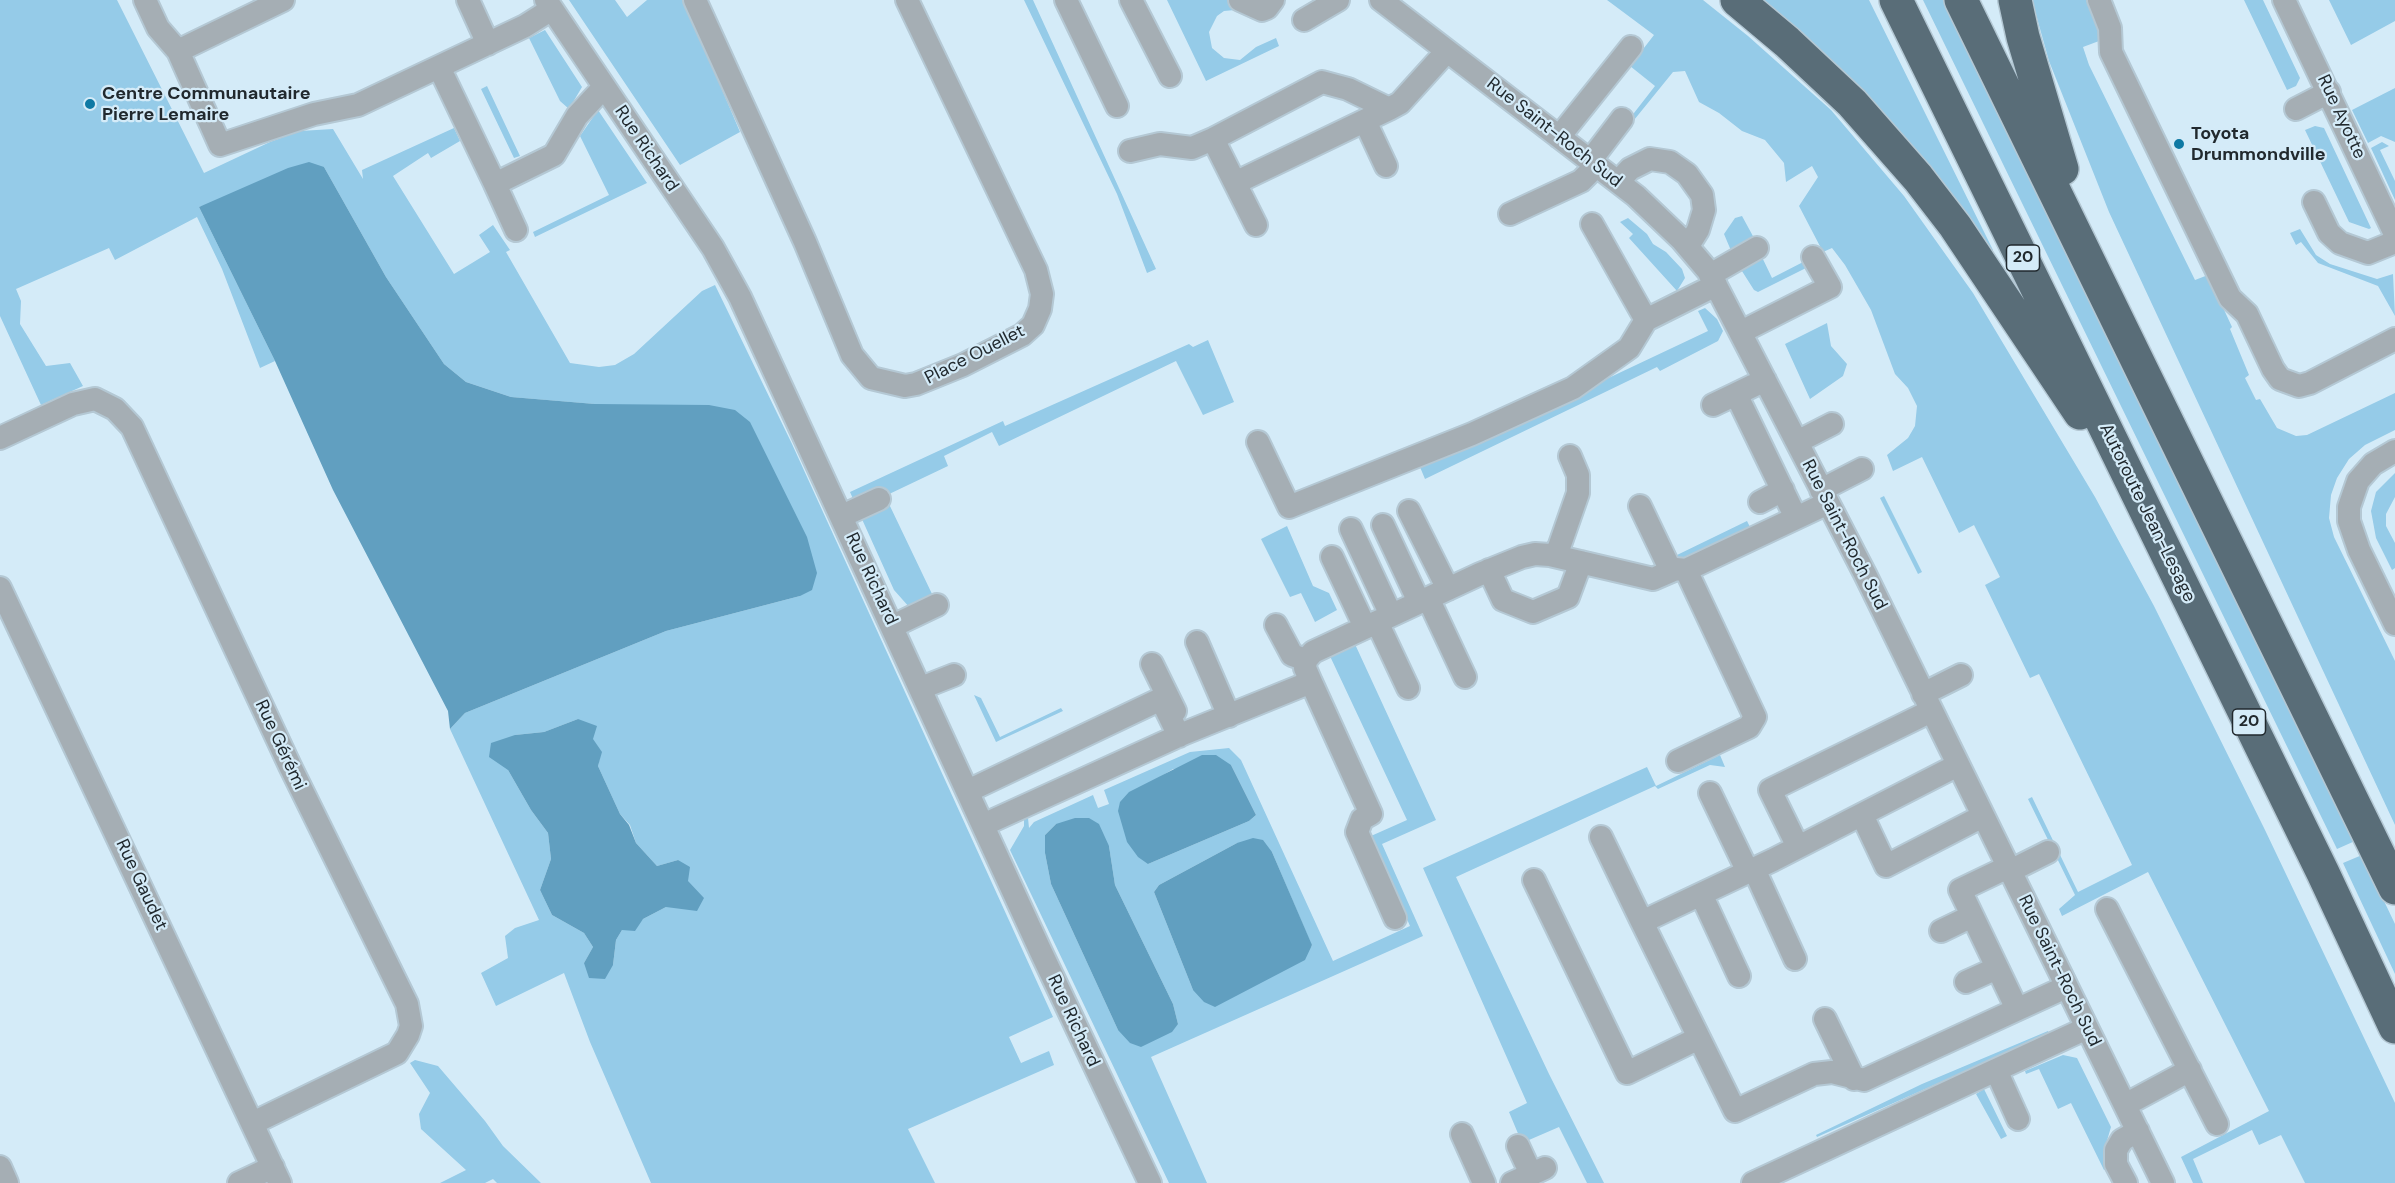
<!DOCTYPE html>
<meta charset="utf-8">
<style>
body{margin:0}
canvas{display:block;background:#d4ebf8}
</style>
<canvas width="2395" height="1183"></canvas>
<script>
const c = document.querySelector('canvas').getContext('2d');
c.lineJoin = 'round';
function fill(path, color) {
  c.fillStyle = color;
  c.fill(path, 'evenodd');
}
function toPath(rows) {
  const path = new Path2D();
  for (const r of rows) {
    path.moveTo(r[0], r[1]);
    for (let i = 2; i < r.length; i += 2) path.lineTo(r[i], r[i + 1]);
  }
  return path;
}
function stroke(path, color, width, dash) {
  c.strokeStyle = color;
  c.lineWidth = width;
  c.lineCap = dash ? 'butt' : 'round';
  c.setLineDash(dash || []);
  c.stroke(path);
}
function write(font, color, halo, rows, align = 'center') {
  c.font = font + ' "DM Sans",sans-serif';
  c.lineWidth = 4.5;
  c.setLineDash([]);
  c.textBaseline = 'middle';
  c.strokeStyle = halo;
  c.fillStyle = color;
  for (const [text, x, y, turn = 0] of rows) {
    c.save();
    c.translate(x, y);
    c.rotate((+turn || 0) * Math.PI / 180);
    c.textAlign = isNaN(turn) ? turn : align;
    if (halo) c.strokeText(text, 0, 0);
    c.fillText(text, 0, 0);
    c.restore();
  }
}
const green = toPath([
 [0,0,117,0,204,173,270,142,300,131,333,129,363,179,362,170,454,128,460,141,431,158,428,153,393,176,454,274,490,252,479,235,493,225,510,250,506,252,570,363,599,367,615,365,634,354,702,291,715,285,792,444,1053,1017,1009,1037,1021,1063,1049,1051,1054,1065,908,1129,935,1183,651,1183,590,1042,564,973,496,1006,481,973,508,958,505,936,515,928,539,920,450,729,465,713,666,631,800,596,595,404,511,397,466,382,444,364,386,277,324,167,199,207,275,361,260,368,222,269,197,217,115,260,109,248,16,289,21,301,20,324,46,366,70,363,83,386,41,405,0,316],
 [578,719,601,752,598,766,620,814,630,825,636,843,657,866,678,860,688,881,666,907,622,930,616,940,613,965,584,963,593,947,584,933,552,915,540,890,551,859,548,833,531,810,508,770,515,735,544,732],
 [569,0,615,0,627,17,647,0,684,0,740,132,680,165],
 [1024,0,1033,0,1156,269,1147,273,1117,194],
 [1167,0,1232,0,1235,10,1224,11,1217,16,1209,32,1212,48,1224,58,1240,60,1256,47,1276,38,1279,46,1206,81],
 [1607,0,1703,0,1748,36,1831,110,1904,196,1973,293,2095,497,2154,606,2265,830,2395,1103,2395,1183,2305,1183,2281,1135,2259,1145,2252,1130,2193,1159,2203,1183,2193,1183,2181,1157,2269,1111,2148,872,2062,916,2059,909,2075,895,2028,799,2032,797,2078,892,2132,865,2039,674,2030,678,1985,585,2000,577,1974,525,1959,533,1922,457,1893,471,1887,455,1908,438,1915,426,1917,406,1908,388,1895,374,1871,310,1845,265,1832,248,1823,252,1799,206,1818,177,1812,166,1786,182,1784,163,1765,140,1742,131,1719,113,1699,102,1685,71,1673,72,1630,125,1627,122,1655,86,1630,66,1654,35],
 [1756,0,1869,0,1993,250,1986,252],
 [1923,0,1944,0,2355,841,2337,849],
 [2032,0,2086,0,2101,29,2099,41,2083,47,2089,65,2195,280,2208,275,2232,327,2230,329,2249,375,2245,378,2256,400,2260,399,2277,428,2296,436,2307,435,2395,393,2395,430,2365,445,2349,459,2337,478,2331,495,2329,518,2334,537,2395,661,2395,825,2109,212,2049,61],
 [2244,0,2263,0,2300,78,2296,86,2287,90],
 [2329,0,2395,0,2395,21,2351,45],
 [545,30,582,87,569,109,560,101,529,38],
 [487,86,520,156,514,158,481,89],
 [2395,88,2395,142,2381,136,2368,143,2352,110],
 [598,110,647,183,535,237,533,232,609,195,580,136],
 [2315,126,2324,128,2371,228,2369,229,2349,222,2305,130],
 [2382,142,2389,146,2380,150,2395,181,2395,200,2371,148],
 [1742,216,1754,238,1732,253,1724,234,1735,218],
 [1628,218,1647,234,1653,244,1666,252,1682,269,1685,278,1677,291,1629,238,1633,234,1620,222],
 [2300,229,2316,255,2330,264,2377,279,2393,274,2395,316,2378,286,2318,263,2301,242,2296,245,2290,233],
 [1760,253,1772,278,1807,260,1810,266,1758,292,1754,290,1740,268],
 [1705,308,1717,319,1723,331,1718,341,1660,371,1657,367,1425,479,1420,467,1708,331,1698,311],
 [1827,323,1831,346,1847,364,1843,376,1810,399,1785,344],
 [1208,340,1234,402,1203,415,1176,361,999,446,992,432,944,456,948,466,885,496,854,501,850,492,1003,421,1005,426,1189,344,1193,347],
 [2395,473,2395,497,2386,514,2386,526,2395,543,2395,568,2392,570,2376,538,2371,511,2376,492],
 [1884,496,1922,572,1918,574,1880,498],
 [889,504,933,596,910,608,894,590,861,517],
 [1747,521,1750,527,1680,561,1677,555],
 [1287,526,1313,586,1329,593,1337,610,1315,622,1301,593,1290,597,1261,539],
 [1354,642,1436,820,1382,844,1423,936,1151,1057,1207,1183,1169,1183,1010,850,1024,826,1024,820,1028,818,1029,828,1034,822,1093,795,1098,808,1109,804,1104,790,1190,752,1229,748,1241,760,1333,961,1410,926,1371,836,1407,820,1329,654],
 [1231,765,1256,815,1249,821,1148,864,1160,777,1173,769],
 [1056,824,1109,846,1115,885,1173,1004,1178,1024,1118,1030,1051,884,1045,853,1045,835],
 [1237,843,1272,852,1312,946,1193,990,1154,892,1159,885],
 [974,695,981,698,1000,737,1061,708,1063,711,996,742],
 [1720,755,1725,767,1710,765,1658,789,1655,786,1456,877,1549,1074,1604,1183,1587,1183,1559,1127,1522,1143,1509,1112,1527,1103,1423,868,1647,767,1656,786],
 [2362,855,2395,924,2395,974,2343,863],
 [2048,1031,2049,1034,1817,1137,1816,1135,1922,1084],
 [2063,1055,2077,1058,2111,1127,2106,1144,2108,1168,2104,1170,2071,1103,2058,1109,2039,1069,2026,1074,2025,1071],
 [415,1060,438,1066,485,1121,503,1146,541,1183,497,1183,493,1179,485,1183,440,1183,466,1170,421,1129,419,1114,430,1093,410,1063],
 [1984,1089,2007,1136,2001,1139,1976,1094]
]);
const water = toPath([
 [309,162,324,167,386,277,444,364,466,382,511,397,595,404,709,405,735,410,750,422,807,537,817,573,812,590,800,596,666,631,465,713,450,729,448,711,333,490,275,361,199,207,288,168],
 [578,719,597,726,593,739,602,752,598,766,620,814,629,825,636,843,657,866,678,860,690,867,688,881,704,898,697,911,666,907,643,919,635,931,622,930,616,940,613,965,605,979,589,978,584,963,593,947,584,933,552,915,540,890,551,859,548,833,531,810,508,770,489,757,491,743,515,735,544,732],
 [1202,755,1216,755,1231,765,1256,815,1249,821,1148,864,1138,857,1127,842,1118,811,1120,802,1129,792],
 [1075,818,1089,818,1099,824,1109,846,1115,885,1173,1004,1178,1024,1172,1032,1141,1047,1130,1043,1118,1030,1051,884,1045,853,1045,835,1056,824],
 [1253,838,1263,840,1272,852,1312,945,1305,960,1215,1007,1204,1002,1193,990,1154,892,1159,885,1237,843]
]);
const minor = toPath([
 [145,0,158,28,178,51,283,0],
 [468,0,488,44],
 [546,0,713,248,740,297,1041,952,1150,1183],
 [695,0,805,242,852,355,871,378,905,386,916,384,963,365,1022,335,1033,325,1040,309,1042,294,1036,270,907,0],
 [1066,0,1117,106],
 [1131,0,1170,76],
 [1240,0,1262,10,1267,8,1273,0],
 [1381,0,1636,196,1681,239,1709,272,1865,574,2163,1183],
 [2099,0,2110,28,2111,52,2230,298,2247,314,2273,369,2280,379,2299,386,2310,383,2395,339],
 [2284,0,2395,234],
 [1304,20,1338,0],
 [178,51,220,145,314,114,358,105,525,26,552,9],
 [439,67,495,184,554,155,577,116,604,87],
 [1389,109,1348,89,1322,82,1213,139,1235,183,1389,109,1400,103,1447,51],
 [2296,109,2329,92],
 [1365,121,1386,166],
 [1559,137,1631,47],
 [1130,151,1160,144,1192,148,1213,139],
 [1590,161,1622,119],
 [1618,182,1630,169,1650,159,1670,162,1687,174,1702,195,1704,210,1698,230,1688,246],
 [1235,183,1256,225],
 [495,184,516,230],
 [2314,202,2329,233,2340,243,2368,253,2395,242],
 [1510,214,1581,181,1596,166],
 [1592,224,1646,320,1716,285],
 [1710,275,1757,248],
 [1741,332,1830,287,1813,257],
 [1765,380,1736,394,1796,518],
 [1713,405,1736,394],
 [0,438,73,404,95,399,115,409,132,427,290,766,407,1004,411,1026,408,1035,397,1053,253,1123],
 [1258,442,1289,507,1472,434,1573,388,1629,348,1646,320],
 [1797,442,1832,424],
 [2395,451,2373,464,2358,481,2349,507,2349,521,2359,550,2395,624],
 [1821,490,1862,469],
 [1760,502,1783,490],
 [1640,506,1671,571],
 [1409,511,1448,589],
 [842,516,879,499],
 [1383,525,1419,602],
 [1351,529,1391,615],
 [1556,556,1578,493,1578,475,1570,456],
 [1332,557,1365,627],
 [1489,570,1503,600,1533,612,1568,597,1581,562],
 [0,588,280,1183],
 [1428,598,1465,677],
 [1377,622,1408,688],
 [1276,625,1292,655,1306,660],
 [893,626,937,605],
 [1197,642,1229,716],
 [1152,664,1175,711],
 [1311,682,1305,668,1306,660,1313,652,1480,574,1522,557,1535,554,1550,555,1653,579,1676,569,1686,570],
 [921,688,954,675],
 [1923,694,1961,675],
 [1678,761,1749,727,1755,717,1686,570,1828,503],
 [1958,765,1773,860,1642,922,1735,1111,1814,1074,1832,1072,1864,1080,2066,987],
 [968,791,1161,699,1179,736],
 [1710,793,1748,872],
 [1862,815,1886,866,1983,816],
 [983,825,1185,733,1311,682,1371,814,1362,819,1357,832,1395,918],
 [1601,837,1642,922],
 [1798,847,1770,790,1931,711],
 [2008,867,1960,890,2017,1009],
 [1754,869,1795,959],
 [2010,871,2048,852],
 [1534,880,1627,1073,1699,1038],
 [1701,894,1739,976],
 [2107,909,2217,1124],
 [1941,931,1972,916],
 [1966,982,1997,968],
 [1825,1019,1854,1079],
 [2125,1105,2190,1070],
 [2018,1119,1996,1070,2087,1028],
 [1462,1134,1484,1183],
 [1518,1146,1531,1174],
 [0,1167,7,1183],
 [239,1183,273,1167],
 [1512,1183,1545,1168],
 [1753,1183,1996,1070],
 [2126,1183,2116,1164,2116,1150,2122,1140,2138,1131]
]);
const highway = toPath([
 [1737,0,1787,42,1852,103,1918,178,1955,226,2080,413],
 [1896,0,2323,873,2395,1027],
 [1961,0,2395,888],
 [2015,0,2023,37,2062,169]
]);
const markers = [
 [90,104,6,"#0e79a4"],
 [2179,144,6,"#0e79a4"]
];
const shields = [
 [2023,258,33],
 [2249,722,33]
];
const shieldNames = [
 ["20",2023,258],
 ["20",2249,722]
];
const poiNames = [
 ["Centre Communautaire",102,94],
 ["Pierre Lemaire",102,115],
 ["Toyota",2191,134],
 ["Drummondville",2191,155]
];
const streetNames = [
 ["Rue Ayotte",2341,117,65],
 ["Rue Saint-Roch Sud",1554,133,38],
 ["Rue Richard",646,149,56],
 ["Place Ouellet",975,355,-27],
 ["Autoroute Jean-Lesage",2147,513,64],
 ["Rue Saint-Roch Sud",1844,535,63],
 ["Rue Richard",871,579,65],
 ["Rue Gérémi",280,745,65],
 ["Rue Gaudet",141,885,65],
 ["Rue Saint-Roch Sud",2059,971,64],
 ["Rue Richard",1073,1021,65]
];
fill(green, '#95cbe8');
fill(water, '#619fc0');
stroke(minor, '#b4c8d4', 26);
stroke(highway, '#b4c8d4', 36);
stroke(minor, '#a5aeb4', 22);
stroke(highway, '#596d78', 33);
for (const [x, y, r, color] of markers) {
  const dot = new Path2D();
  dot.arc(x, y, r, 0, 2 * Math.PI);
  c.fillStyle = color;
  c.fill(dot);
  stroke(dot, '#d4ebf8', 2);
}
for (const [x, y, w] of shields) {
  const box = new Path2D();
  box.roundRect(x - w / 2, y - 13, w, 26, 4.5);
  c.fillStyle = '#d4ebf8';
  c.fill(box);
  stroke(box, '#21292e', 1.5);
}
write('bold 16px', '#21292e', null, shieldNames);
write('bold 18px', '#21292e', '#d4ebf8', poiNames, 'left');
write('18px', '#21292e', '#d4ebf8', streetNames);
</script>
